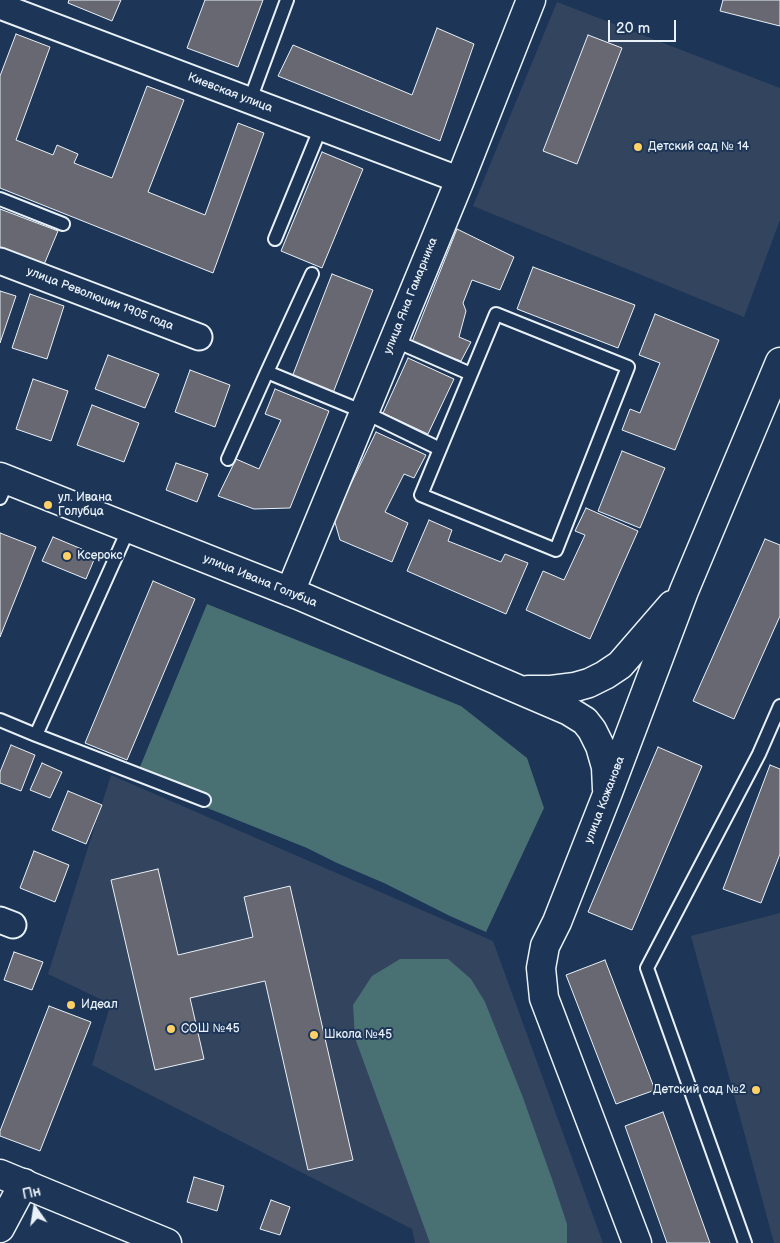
<!DOCTYPE html>
<meta charset="utf-8">
<style>
body{margin:0}
#map{position:relative;width:780px;height:1243px;overflow:hidden;background:#1d3557;font-family:"Balsamiq Sans",sans-serif}
canvas{display:block}
.north{position:absolute;left:10px;top:1183px;width:50px;height:50px;-webkit-text-stroke:4px #1d3557;paint-order:stroke;rotate:347deg;font-size:14px;font-weight:700;line-height:20px;text-align:center;color:#e8f1f8}
.north::after{content:'';display:block;margin:auto;width:18px;height:22px;background:#e8f1f8;clip-path:polygon(50% 0,100% 100%,50% 72%,0 100%)}
.scale{position:absolute;left:608px;top:20px;width:68px;height:22px;box-sizing:border-box;border:2px solid #e8f1f8;border-top:0;padding-left:6px;font-size:15px;line-height:18px;white-space:nowrap;color:#e8f1f8;-webkit-text-stroke:4px #1d3557;paint-order:stroke}
</style>
<div id="map">
<canvas width="780" height="1243"></canvas>
<div class="north">Пн</div>
<div class="scale">20 m</div>
</div>
<script>
const c = document.querySelector('canvas').getContext('2d');
c.lineJoin = 'round';
function fill(path, color) {
  c.fillStyle = color;
  c.fill(path, 'evenodd');
}
function toPath(rows) {
  const path = new Path2D();
  for (const r of rows) {
    path.moveTo(r[0], r[1]);
    for (let i = 2; i < r.length; i += 2) path.lineTo(r[i], r[i + 1]);
  }
  return path;
}
function stroke(path, color, width, dash) {
  c.strokeStyle = color;
  c.lineWidth = width;
  c.lineCap = dash ? 'butt' : 'round';
  c.setLineDash(dash || []);
  c.stroke(path);
}
function write(font, color, halo, rows, align = 'center') {
  c.font = font + ' "Balsamiq Sans",sans-serif';
  c.lineWidth = 4;
  c.setLineDash([]);
  c.textBaseline = 'middle';
  c.strokeStyle = halo;
  c.fillStyle = color;
  for (const [text, x, y, turn = 0] of rows) {
    c.save();
    c.translate(x, y);
    c.rotate((+turn || 0) * Math.PI / 180);
    c.textAlign = isNaN(turn) ? turn : align;
    if (halo) c.strokeText(text, 0, 0);
    c.fillText(text, 0, 0);
    c.restore();
  }
}
const built = toPath([
 [557,2,780,88,780,220,744,317,473,206],
 [111,775,493,941,603,1243,415,1243,412,1229,92,1065,110,1006,100,999,48,974],
 [780,913,780,1243,774,1243,691,936]
]);
const green = toPath([
 [207,604,461,706,527,758,544,808,486,932,450,916,384,883,337,863,307,848,135,779],
 [400,959,448,959,471,979,485,1002,522,1095,552,1179,567,1224,567,1243,430,1243,355,1038,353,1005,372,976]
]);
const building = toPath([
 [69,0,121,0,112,21,68,3,69,0],
 [205,0,263,0,238,67,187,48,205,0],
 [723,0,780,0,780,26,720,11,723,0],
 [437,28,474,44,440,141,278,76,293,45,412,95,437,28],
 [16,34,50,47,16,140,53,155,57,145,78,154,74,163,112,178,147,86,184,100,148,192,205,215,238,123,264,133,213,273,0,188,0,76,16,34],
 [588,35,622,48,577,164,543,151,588,35],
 [322,152,363,169,322,268,281,251,322,152],
 [0,209,58,231,43,267,0,251,0,209],
 [457,229,514,257,500,290,472,280,463,303,466,311,459,337,471,342,461,361,412,342,457,229],
 [533,267,635,305,618,348,517,309,533,267],
 [332,274,373,290,333,393,292,377,332,274],
 [0,291,16,296,0,343,0,291],
 [30,294,64,306,47,359,12,348,30,294],
 [655,314,719,340,675,450,622,430,630,409,640,413,660,363,639,355,655,314],
 [108,355,159,374,145,408,95,389,108,355],
 [408,358,454,379,428,434,383,413,408,358],
 [190,370,230,385,215,427,175,412,190,370],
 [33,379,68,391,51,441,16,429,33,379],
 [275,389,329,411,290,508,254,509,218,496,236,459,259,469,281,420,265,414,275,389],
 [92,405,139,423,124,462,77,445,92,405],
 [376,432,426,455,414,478,404,474,385,512,408,523,392,562,340,540,334,519,376,432],
 [622,451,665,468,640,528,598,511,622,451],
 [176,463,208,474,197,502,166,490,176,463],
 [586,508,638,531,590,639,526,610,543,571,564,580,585,535,575,531,586,508],
 [429,520,452,530,448,541,501,562,505,554,528,563,506,614,407,571,429,520],
 [0,533,36,547,0,637,0,533],
 [53,537,96,555,86,579,42,561,53,537],
 [765,539,780,545,780,616,734,719,693,701,765,539],
 [153,581,195,599,127,760,85,743,153,581],
 [11,745,35,755,21,791,0,783,0,772,11,745],
 [658,747,702,766,632,930,588,912,658,747],
 [42,763,62,772,50,798,30,790,42,763],
 [770,765,780,769,780,854,761,903,723,889,770,765],
 [68,791,102,805,86,844,52,830,68,791],
 [34,851,69,865,55,902,20,888,34,851],
 [158,869,178,955,253,937,244,897,290,886,353,1160,308,1170,265,981,190,998,204,1059,155,1070,111,880,158,869],
 [14,952,43,962,32,990,4,980,14,952],
 [605,960,655,1090,616,1104,566,975,605,960],
 [49,1006,91,1022,40,1151,0,1136,0,1131,49,1006],
 [663,1112,710,1243,667,1243,625,1126,663,1112],
 [194,1177,224,1186,217,1211,187,1202,194,1177],
 [271,1200,290,1207,280,1235,260,1229,271,1200]
]);
const service = toPath([
 [250,100,287,0],
 [0,199,63,224],
 [275,239,321,127],
 [393,340,471,374],
 [267,372,312,274],
 [228,459,267,372,364,412,440,449,421,495,556,550,628,367,496,314,440,449],
 [0,498,8,480],
 [0,720,36,735,129,528],
 [36,735,204,800],
 [745,1243,647,968,759,754,780,706]
]);
const minor = toPath([
 [0,6,460,180],
 [0,261,199,337],
 [0,920,13,925]
]);
const tertiary = toPath([
 [0,477,298,595,569,711,585,721,592,730,600,746,606,767,607,789],
 [290,592,460,180,531,0],
 [528,690,551,690,575,687,589,683,605,675,620,665,672,605],
 [0,1228,24,1183],
 [637,1243,544,998,541,968,545,946,557,922,607,795,684,591,780,362]
]);
const secondary = toPath([
 [0,1174,167,1243]
]);
const markers = [
 [638,147,5,"#ffd166"],
 [48,505,5,"#ffd166"],
 [67,556,5,"#ffd166"],
 [71,1005,5,"#ffd166"],
 [171,1029,5,"#ffd166"],
 [314,1035,5,"#ffd166"],
 [756,1090,5,"#ffd166"]
];
const streetNames = [
 ["Киевская улица",230,93,21],
 ["улица Яна Гамарника",411,296,-68],
 ["улица Революции 1905 года",100,299,21],
 ["улица Ивана Голубца",260,581,22],
 ["улица Кожанова",605,800,-69]
];
const poiNames = [
 ["Детский сад № 14",648,147],
 ["ул. Ивана",58,498],
 ["Голубца",58,512],
 ["Ксерокс",77,556],
 ["Идеал",81,1005],
 ["СОШ №45",181,1029],
 ["Школа №45",324,1035],
 ["Детский сад №2",746,1090,"right"]
];
fill(built, '#33445f');
fill(green, '#497073');
fill(building, '#676871');
stroke(building, '#e8f1f8', 1);
stroke(service, '#e8f1f8', 16);
stroke(minor, '#e8f1f8', 29);
stroke(tertiary, '#e8f1f8', 31);
stroke(secondary, '#e8f1f8', 31);
stroke(service, '#1d3557', 12);
stroke(minor, '#1d3557', 25);
stroke(tertiary, '#1d3557', 28);
stroke(secondary, '#1d3557', 28);
for (const [x, y, r, color] of markers) {
  const dot = new Path2D();
  dot.arc(x, y, r, 0, 2 * Math.PI);
  c.fillStyle = color;
  c.fill(dot);
  stroke(dot, '#1d3557', 2);
}
write('12px', '#e8f1f8', '#1d3557', streetNames);
write('12px', '#e8f1f8', '#1d3557', poiNames, 'left');
</script>
